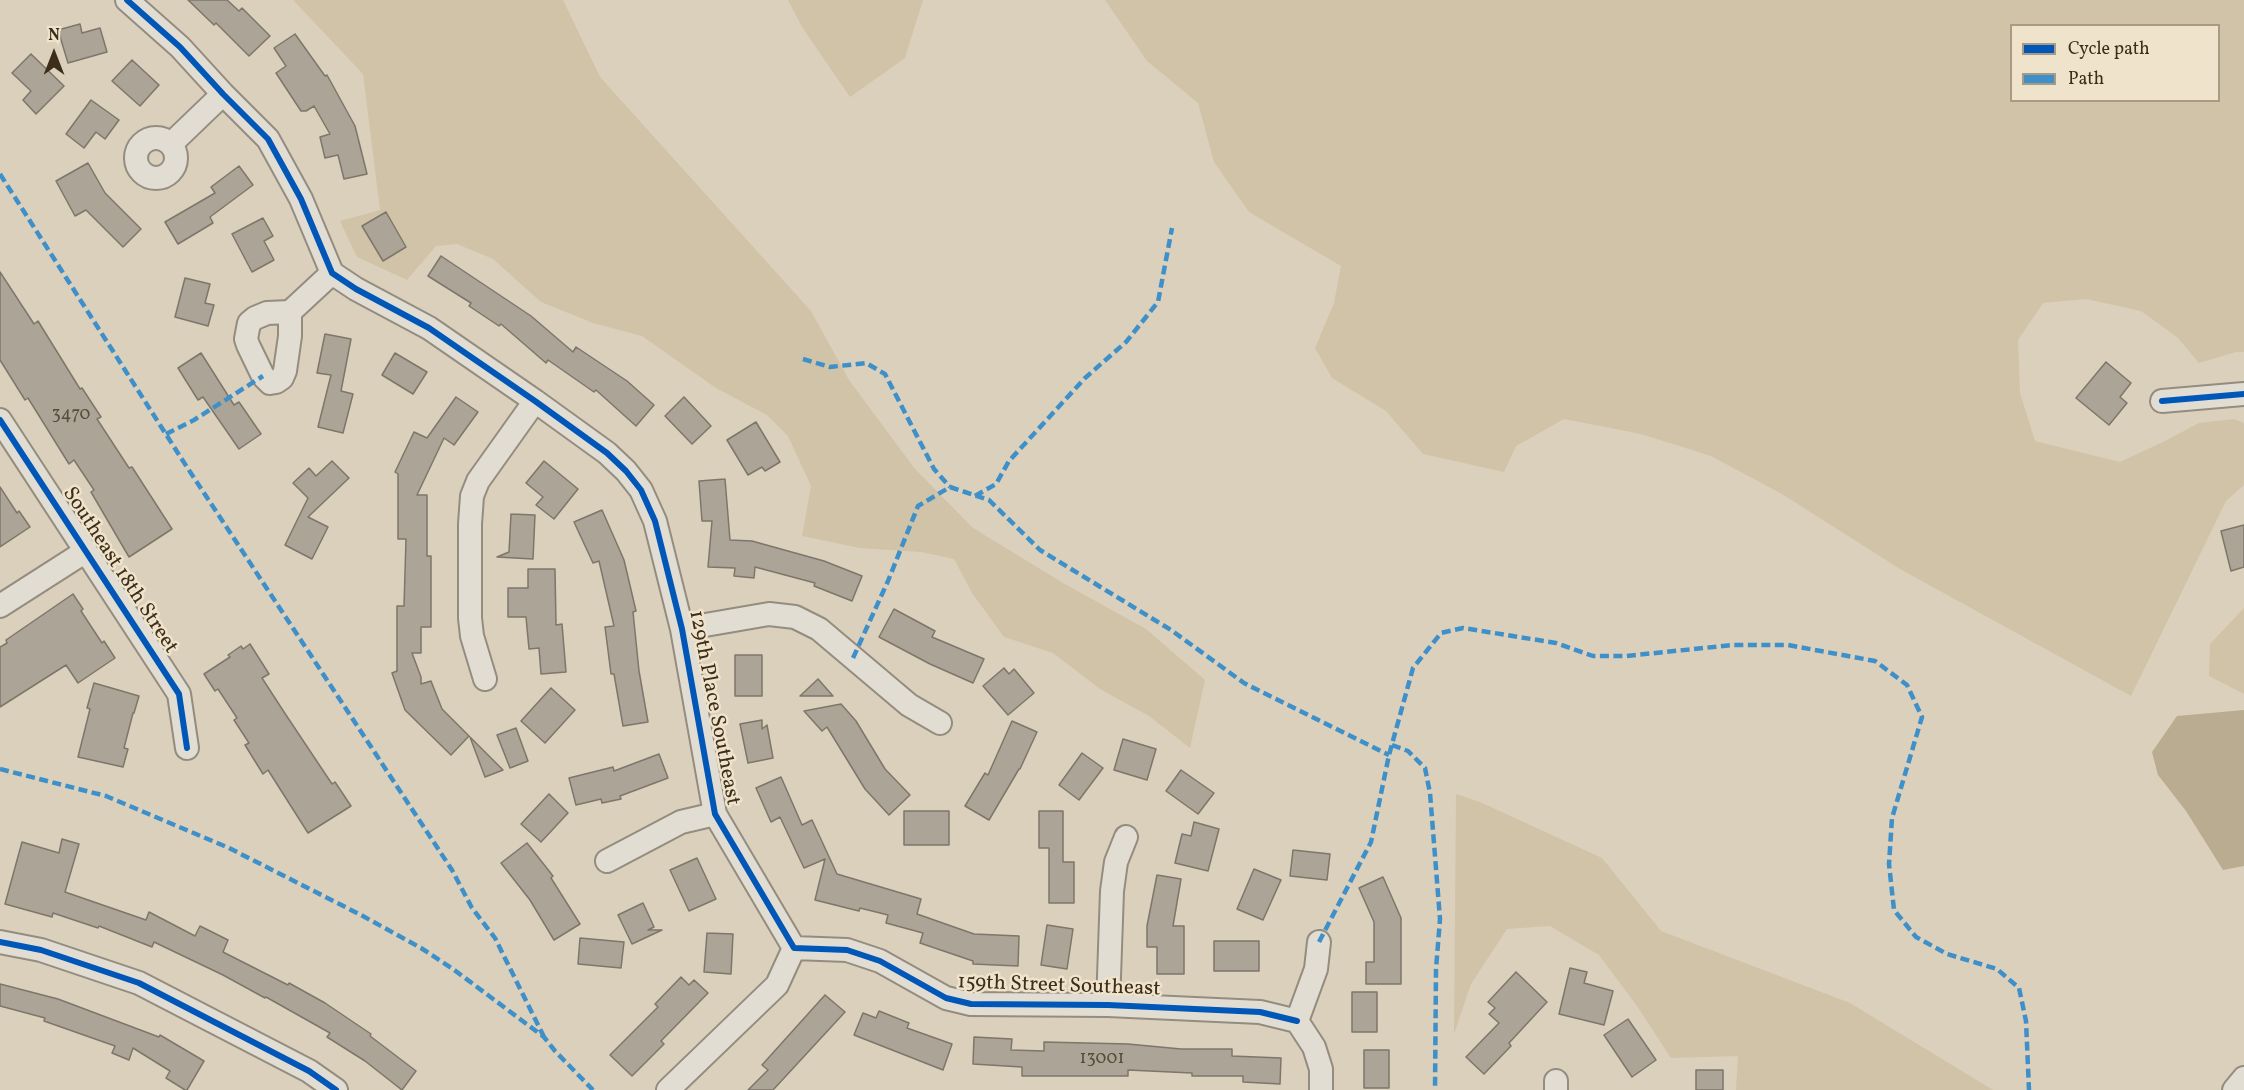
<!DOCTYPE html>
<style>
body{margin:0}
#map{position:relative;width:2244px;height:1090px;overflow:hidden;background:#dad0bc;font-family:Vollkorn,serif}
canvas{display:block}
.legend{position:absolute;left:2010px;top:24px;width:210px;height:78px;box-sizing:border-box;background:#efe3cb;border:2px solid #a89b85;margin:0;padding:8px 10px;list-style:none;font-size:18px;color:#3d2e1b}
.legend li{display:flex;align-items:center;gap:12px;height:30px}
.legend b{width:30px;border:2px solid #a89b85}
.north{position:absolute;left:24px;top:24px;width:60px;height:60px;-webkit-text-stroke:4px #efe3cb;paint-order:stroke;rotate:0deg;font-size:16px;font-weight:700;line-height:24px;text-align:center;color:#3d2e1b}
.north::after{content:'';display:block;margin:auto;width:21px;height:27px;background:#3d2e1b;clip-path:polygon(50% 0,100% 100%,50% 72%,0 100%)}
</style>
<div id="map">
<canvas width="2244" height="1090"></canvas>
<ul class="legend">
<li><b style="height:8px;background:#0057b8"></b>Cycle path</li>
<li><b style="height:8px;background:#3f90c9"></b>Path</li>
</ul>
<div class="north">N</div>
</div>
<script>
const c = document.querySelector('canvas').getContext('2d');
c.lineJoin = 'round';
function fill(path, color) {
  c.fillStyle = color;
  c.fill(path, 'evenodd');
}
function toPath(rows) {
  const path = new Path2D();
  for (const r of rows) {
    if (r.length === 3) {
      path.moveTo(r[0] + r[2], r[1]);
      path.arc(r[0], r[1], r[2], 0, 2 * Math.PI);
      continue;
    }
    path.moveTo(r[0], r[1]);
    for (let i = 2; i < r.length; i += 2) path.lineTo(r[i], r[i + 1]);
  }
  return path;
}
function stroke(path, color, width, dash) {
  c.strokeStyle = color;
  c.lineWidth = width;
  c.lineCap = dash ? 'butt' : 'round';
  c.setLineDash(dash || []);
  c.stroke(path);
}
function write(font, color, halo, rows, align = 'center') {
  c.font = font + ' Vollkorn,serif';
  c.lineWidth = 5;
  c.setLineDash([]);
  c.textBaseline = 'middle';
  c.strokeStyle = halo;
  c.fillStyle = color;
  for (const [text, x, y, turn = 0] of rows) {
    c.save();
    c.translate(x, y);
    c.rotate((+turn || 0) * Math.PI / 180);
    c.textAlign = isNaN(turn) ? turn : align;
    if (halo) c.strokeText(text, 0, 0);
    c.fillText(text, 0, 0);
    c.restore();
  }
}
const green = toPath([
 [293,0,563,0,600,77,811,311,849,380,915,469,973,528,1063,583,1146,629,1205,680,1190,748,1149,716,1100,689,1053,653,1004,637,972,593,954,559,921,552,860,548,802,536,811,486,788,436,767,415,716,388,642,336,593,323,541,302,493,259,457,244,436,246,407,280,357,257,340,221,380,210,363,74],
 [788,0,923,0,905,58,850,97,802,27],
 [1105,0,2244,0,2244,352,2236,352,2199,363,2178,338,2141,311,2086,299,2043,303,2018,340,2020,393,2035,441,2120,462,2163,442,2199,423,2234,419,2244,423,2244,485,2226,501,2131,696,1900,569,1782,494,1711,456,1641,434,1564,419,1516,446,1504,472,1423,454,1386,411,1332,378,1315,348,1334,303,1341,266,1249,212,1214,162,1198,103,1147,61],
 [2012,26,2218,26,2218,100,2012,100],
 [2244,608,2244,694,2209,676,2210,644],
 [1456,794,1480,802,1602,858,1661,931,1850,1003,1993,1090,1736,1090,1738,1056,1671,1058,1637,1006,1599,955,1550,926,1507,929,1471,984,1454,1034]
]);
const water = toPath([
 [2244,710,2244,866,2223,870,2186,811,2158,775,2152,752,2177,716]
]);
const building = toPath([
 [188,0,227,0,239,11,242,8,270,36,249,56,216,23,214,25,188,0],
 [80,24,82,33,100,28,107,52,68,63,58,30,80,24],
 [295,34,325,76,327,75,355,126,367,174,344,179,338,155,325,158,320,137,330,134,314,106,306,111,301,111,276,73,286,66,274,48,295,34],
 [31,54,64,86,36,114,23,100,31,91,12,73,31,54],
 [132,60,159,85,140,106,112,81,132,60],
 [91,100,119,120,105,139,96,132,84,148,66,134,91,100],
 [88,163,105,193,141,229,123,247,86,210,75,216,56,181,88,163],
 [239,166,253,185,210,217,213,223,178,244,165,222,215,193,211,187,239,166],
 [386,212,406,247,383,261,362,226,386,212],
 [263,218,273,236,264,241,274,260,252,272,232,234,263,218],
 [441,256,531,316,573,352,576,347,627,381,654,405,636,426,596,390,594,392,548,360,546,363,501,324,499,326,469,306,471,303,428,276,441,256],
 [0,272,34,324,38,321,80,389,82,388,101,417,97,419,129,468,132,467,172,529,129,557,91,492,94,490,74,460,69,464,28,398,25,400,0,360,0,272],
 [185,278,210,284,205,303,214,305,208,326,175,317,185,278],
 [325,334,351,339,341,391,353,394,343,433,318,427,331,375,317,373,325,334],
 [201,353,234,405,239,402,261,434,239,449,203,397,198,400,178,368,201,353],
 [395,353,427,372,413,394,382,375,395,353],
 [2106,362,2131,383,2120,397,2127,403,2109,425,2076,398,2106,362],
 [456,397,478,412,454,445,444,438,417,495,427,495,427,556,431,556,431,627,421,627,421,653,412,653,421,677,421,684,431,681,442,709,469,736,451,755,405,710,392,673,397,671,397,606,404,606,406,539,398,539,398,474,395,472,414,432,427,438,456,397],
 [684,397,711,426,692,444,665,416,684,397],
 [756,422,780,462,765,471,762,467,748,475,727,440,756,422],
 [332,461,349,478,308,517,328,527,312,559,285,545,308,498,293,483,309,468,316,476,332,461],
 [544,461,578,489,554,519,536,505,543,497,526,483,544,461],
 [725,479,730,540,752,541,824,561,862,576,852,601,814,586,815,583,755,567,754,578,734,576,735,568,708,567,712,521,702,521,699,481,725,479],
 [0,487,17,513,19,511,30,527,0,547,0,487],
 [602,510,624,560,636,611,633,612,639,671,648,722,623,726,614,674,611,674,605,627,614,626,599,561,593,563,574,522,602,510],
 [511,514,535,515,533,559,497,557,509,552,511,514],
 [2244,525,2244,567,2231,571,2221,531,2244,525],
 [528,569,555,569,556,625,562,624,566,672,541,674,539,648,529,649,526,617,508,617,508,588,528,588,528,569],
 [73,594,83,609,81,611,102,643,104,641,115,658,78,683,66,665,0,707,0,647,7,643,6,640,73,594],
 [894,609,935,631,932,637,984,659,973,683,930,664,879,637,894,609],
 [250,644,269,674,262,678,284,712,332,784,335,782,351,806,308,833,268,770,263,774,245,745,249,743,234,720,237,718,218,689,215,691,204,674,230,657,228,655,241,646,243,649,250,644],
 [735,655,762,655,762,696,735,696,735,655],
 [1004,668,1009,674,1014,669,1034,693,1008,715,983,686,1004,668],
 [818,679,833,696,800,696,818,679],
 [94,683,139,696,134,713,133,713,124,748,128,749,123,767,78,757,90,709,87,708,94,683],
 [551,688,575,710,545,743,521,721,551,688],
 [841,704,856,721,885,769,910,795,889,815,865,789,827,727,822,731,804,711,841,704],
 [762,720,762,729,767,725,773,758,748,763,740,724,762,720],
 [1012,721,1037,732,1020,769,1019,769,989,820,965,806,985,773,988,775,1012,721],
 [516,728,528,761,510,768,497,735,516,728],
 [470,737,503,770,485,777,470,737],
 [1123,739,1156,749,1147,780,1114,770,1123,739],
 [1082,753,1103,768,1079,800,1059,785,1082,753],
 [659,754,668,778,620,796,621,799,602,803,601,799,576,805,569,778,613,767,614,771,659,754],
 [1181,770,1214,793,1198,814,1166,791,1181,770],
 [781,777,802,825,812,820,837,874,921,899,917,914,974,934,1019,936,1018,966,973,964,973,961,920,943,923,933,886,923,888,915,860,908,859,911,815,900,825,859,804,868,780,817,771,822,756,788,781,777],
 [549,794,568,813,541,842,521,824,549,794],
 [904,811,949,811,949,845,904,845,904,811],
 [1039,811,1063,811,1063,862,1074,862,1074,903,1049,903,1049,848,1039,848,1039,811],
 [1194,822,1219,829,1208,871,1175,863,1182,834,1191,836,1194,822],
 [62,839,79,844,65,892,146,920,149,912,195,936,200,926,228,940,223,952,288,985,289,983,325,1003,371,1034,370,1036,416,1071,402,1090,365,1061,327,1037,330,1033,266,997,265,998,223,975,154,942,152,947,99,926,98,928,53,913,52,917,5,904,22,842,59,853,62,839],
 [527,843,553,876,551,878,580,924,554,940,530,900,501,863,527,843],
 [1293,850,1330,854,1327,880,1290,876,1293,850],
 [697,858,716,899,689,911,670,870,697,858],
 [1254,869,1281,880,1263,920,1237,909,1254,869],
 [1157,875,1181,879,1173,926,1184,926,1184,974,1157,974,1157,947,1147,947,1147,926,1157,875],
 [1383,877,1401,918,1401,984,1366,984,1366,962,1374,962,1374,922,1359,888,1383,877],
 [643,903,654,927,648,930,662,930,632,944,618,915,643,903],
 [1047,925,1073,929,1067,969,1041,965,1047,925],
 [707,933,733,934,731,974,704,972,707,933],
 [580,938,624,942,621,968,578,964,580,938],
 [1214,941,1259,941,1259,971,1214,971,1214,941],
 [1570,968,1587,972,1584,983,1613,991,1604,1025,1559,1014,1570,968],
 [1516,972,1547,1002,1509,1043,1511,1046,1484,1074,1466,1057,1499,1023,1489,1014,1495,1008,1488,1002,1516,972],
 [681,977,689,985,694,980,708,993,661,1041,664,1044,632,1076,610,1055,658,1007,655,1004,681,977],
 [0,984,58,999,159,1037,160,1035,204,1061,187,1090,185,1090,166,1078,170,1071,133,1048,129,1060,112,1053,115,1046,44,1021,45,1018,0,1006,0,984],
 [1352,992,1377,992,1377,1032,1352,1032,1352,992],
 [825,995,845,1012,773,1090,748,1090,768,1070,762,1065,825,995],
 [879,1011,909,1023,907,1028,952,1044,943,1070,854,1035,863,1013,876,1018,879,1011],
 [1628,1019,1656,1060,1632,1077,1604,1035,1628,1019],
 [974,1037,1012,1039,1011,1050,1044,1051,1044,1042,1128,1044,1181,1049,1232,1049,1232,1056,1281,1058,1280,1084,1243,1082,1243,1076,1192,1076,1192,1073,1128,1070,1128,1076,1022,1076,1022,1067,973,1064,974,1037],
 [1364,1050,1389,1050,1389,1088,1364,1088,1364,1050],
 [1696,1070,1723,1070,1723,1090,1696,1090,1696,1070]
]);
const minor = toPath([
 [127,0,180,47,223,94,268,139,301,199,332,273,356,289,429,328,535,401,607,453,626,471,641,490,655,521,682,629,715,814,794,948],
 [156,158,20],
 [171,144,223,94],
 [290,312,290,336,285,371,282,378,276,382,270,383,263,376,248,345,246,339,249,323,255,318,267,313,290,312,332,273],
 [2162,401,2244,394],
 [0,420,179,694,187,748],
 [0,606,86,551],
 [682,629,769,614,795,617,819,629,909,705,940,723],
 [485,679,472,636,470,618,470,524,472,496,478,481,535,401],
 [607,861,681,822,715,814],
 [0,942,41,950,139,983,309,1071,336,1090],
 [794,948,847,950,880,961,946,998,971,1004,1108,1005,1260,1012,1297,1021],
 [1108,1005,1112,891,1116,862,1126,837],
 [1297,1021,1316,969,1319,942],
 [1297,1021,1314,1047,1321,1069,1321,1090],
 [668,1090,777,985,794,948],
 [1556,1090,1556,1081],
 [2234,1090,2244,1078]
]);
const quiet = toPath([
 [0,174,183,461,452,870,472,908,495,938,544,1037],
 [803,359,830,367,866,363,885,374,934,469,950,487],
 [166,434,194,420,263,376],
 [975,496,996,484,1009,461,1085,378,1126,342,1158,302,1172,228],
 [853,658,888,581,918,506,950,487,989,500,1040,550,1171,630,1244,683,1389,755],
 [1392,745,1408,751,1425,768,1430,793,1440,919,1436,969,1435,1090],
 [0,769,106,796,229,848,361,915,421,948,453,969,544,1037,555,1051,593,1090],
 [1319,942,1371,842,1389,755,1413,668,1441,633,1463,628,1556,643,1593,656,1626,656,1733,645,1788,645,1875,661,1907,685,1922,717,1892,818,1889,864,1894,910,1916,937,1947,954,1997,969,2019,988,2026,1021,2029,1090]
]);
const cycleway = toPath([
 [127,0,180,47,223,94,268,139,301,199,332,273,356,289,429,328,535,401,607,453,626,471,641,490,655,521,682,629,715,814,794,948,847,950,880,961,946,998,971,1004,1108,1005,1260,1012,1297,1021],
 [2162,401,2244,394],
 [0,420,179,694,187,748],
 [0,942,41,950,139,983,309,1071,336,1090]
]);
const numberNames = [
 ["3470",71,416],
 ["13001",1102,1060]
];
const streetNames = [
 ["Southeast 18th Street",119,571,57],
 ["129th Place Southeast",713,708,79],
 ["159th Street Southeast",1059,987,2]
];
fill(green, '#d1c3a7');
fill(water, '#baac90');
fill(building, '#aca496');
stroke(building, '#7e766a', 1.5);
stroke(minor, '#948c7f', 26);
stroke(minor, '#e2ddd3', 22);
stroke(quiet, '#3f90c9', 4.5, [9, 4.5]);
stroke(cycleway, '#0057b8', 6);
write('18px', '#594c3a', null, numberNames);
write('21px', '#3d2e1b', '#efe3cb', streetNames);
</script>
